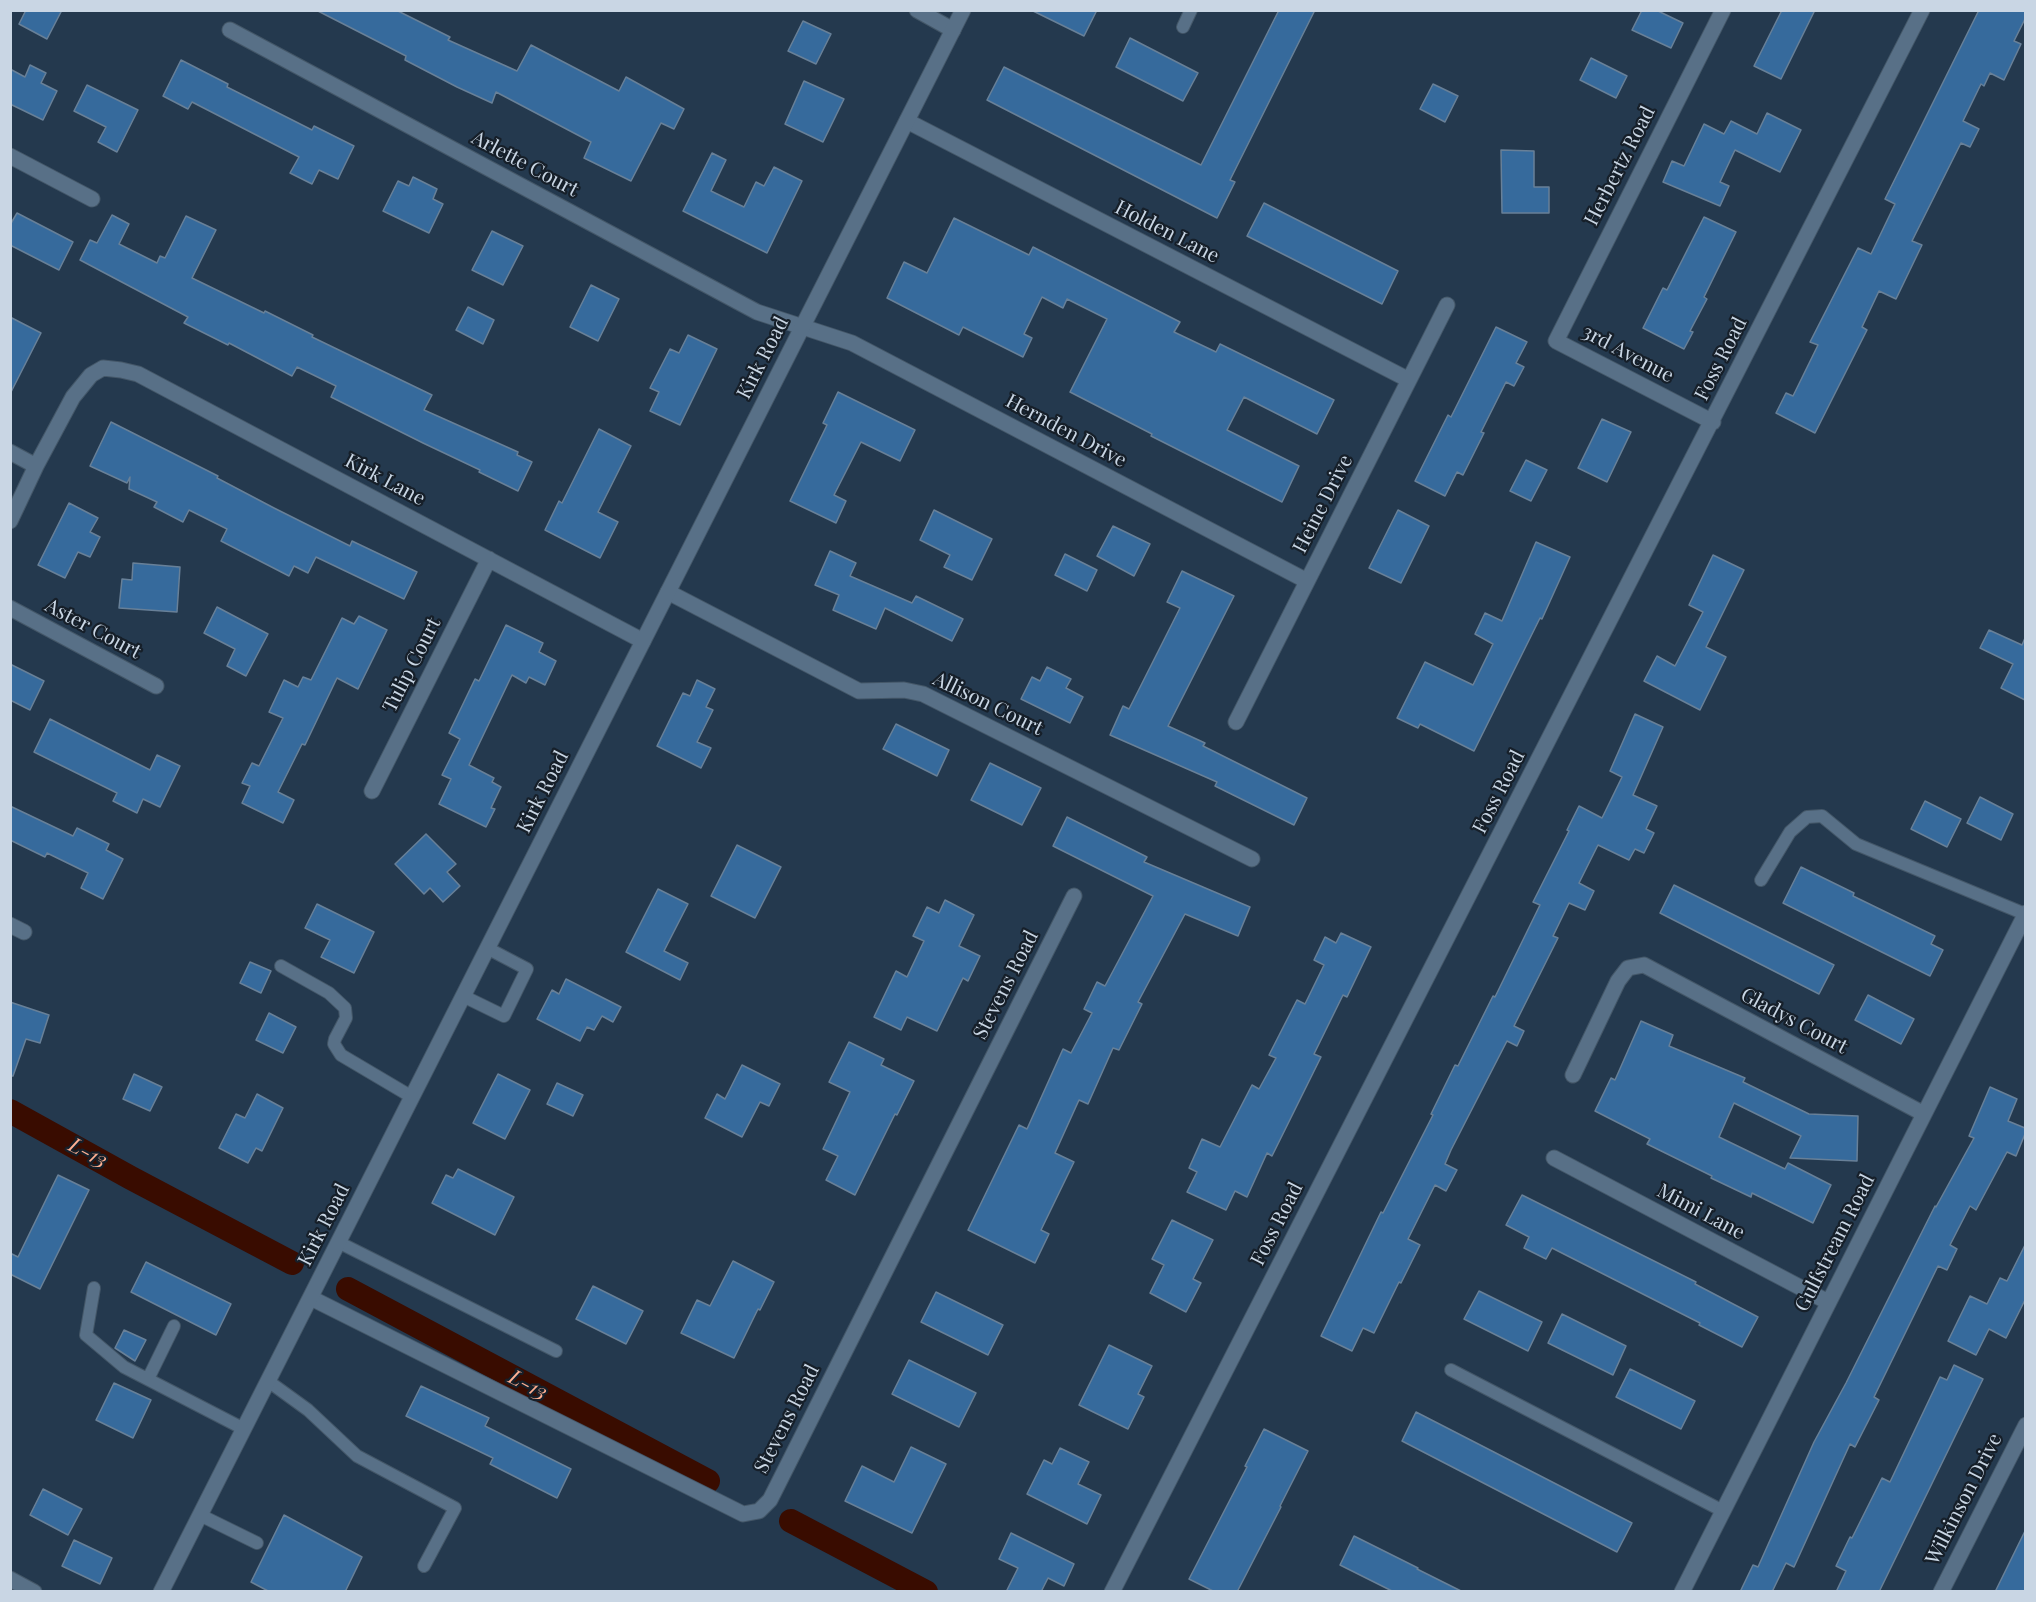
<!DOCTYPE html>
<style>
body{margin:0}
#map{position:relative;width:2036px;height:1602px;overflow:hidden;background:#24394e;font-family:"Playfair Display",serif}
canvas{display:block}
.frame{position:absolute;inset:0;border:12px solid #c9d6e4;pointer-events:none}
</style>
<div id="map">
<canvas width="2036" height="1602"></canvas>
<div class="frame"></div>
</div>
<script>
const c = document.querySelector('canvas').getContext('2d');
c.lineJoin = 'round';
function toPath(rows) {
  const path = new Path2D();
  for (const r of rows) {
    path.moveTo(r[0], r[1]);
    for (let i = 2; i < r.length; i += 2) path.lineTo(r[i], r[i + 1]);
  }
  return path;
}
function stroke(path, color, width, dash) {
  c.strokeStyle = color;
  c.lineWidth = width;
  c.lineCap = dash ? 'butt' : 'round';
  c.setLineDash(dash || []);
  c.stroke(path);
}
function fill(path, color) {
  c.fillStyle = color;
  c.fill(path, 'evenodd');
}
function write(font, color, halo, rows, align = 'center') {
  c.font = font + ' "Playfair Display",serif';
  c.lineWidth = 4.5;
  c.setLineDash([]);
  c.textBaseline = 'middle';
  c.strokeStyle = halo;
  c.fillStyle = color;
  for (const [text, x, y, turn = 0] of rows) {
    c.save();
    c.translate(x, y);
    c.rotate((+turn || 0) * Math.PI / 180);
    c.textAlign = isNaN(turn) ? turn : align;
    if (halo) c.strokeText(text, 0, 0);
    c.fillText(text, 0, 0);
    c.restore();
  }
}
const canal = toPath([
 [10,1111,131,1178,292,1263],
 [348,1289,708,1481],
 [791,1521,926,1592]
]);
const building = toPath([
 [26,10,62,10,47,39,19,24,26,10],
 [316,10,396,10,450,37,448,40,517,71,531,45,619,91,626,77,684,109,674,129,661,123,631,181,584,158,591,142,496,92,492,103,457,87,405,60,406,56,316,10],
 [1031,10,1097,10,1084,36,1031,10],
 [1279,10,1315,10,1230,180,1235,182,1217,218,987,100,1004,67,1201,165,1279,10],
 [1642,10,1656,10,1683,23,1671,48,1632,30,1642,10],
 [1782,10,1815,10,1781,79,1754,66,1782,10],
 [1979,10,2025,10,2025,19,2014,41,2021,44,2004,80,1990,73,1984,86,1981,84,1963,121,1979,129,1970,147,1961,143,1912,241,1922,245,1896,299,1879,291,1862,327,1867,330,1815,433,1776,413,1786,393,1793,396,1818,345,1810,342,1858,248,1871,254,1895,204,1885,199,1979,10],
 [803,21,831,34,816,64,788,51,803,21],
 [1130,38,1198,73,1183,101,1116,67,1130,38],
 [1591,58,1627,76,1616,98,1580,80,1591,58],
 [181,60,228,84,227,87,312,130,314,126,354,146,338,179,319,170,312,184,290,173,299,157,192,102,188,109,163,96,181,60],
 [30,65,46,73,41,83,57,91,43,120,10,104,10,69,25,77,30,65],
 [804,81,844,99,823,142,785,124,804,81],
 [1433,84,1458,96,1445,122,1420,109,1433,84],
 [87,85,138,110,117,152,98,142,106,127,74,111,87,85],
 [1767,113,1801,130,1780,172,1735,150,1720,182,1729,186,1720,206,1663,182,1672,161,1684,166,1704,124,1724,134,1731,121,1757,134,1767,113],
 [1501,150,1534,151,1534,187,1549,187,1549,213,1502,213,1501,150],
 [712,153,726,160,711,191,744,207,756,182,764,186,774,167,802,181,767,253,683,211,712,153],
 [413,177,437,189,433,199,443,204,429,233,383,211,398,181,409,186,413,177],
 [1264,203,1398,271,1382,304,1247,236,1264,203],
 [17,213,73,242,59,270,10,245,10,225,17,213],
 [112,215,129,224,119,244,157,263,160,256,165,258,186,216,216,230,192,278,264,313,265,311,313,335,312,337,432,395,424,410,518,452,517,455,532,462,518,491,479,472,480,470,423,443,331,397,336,386,297,367,292,376,229,343,228,345,184,323,188,317,80,260,90,240,97,243,112,215],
 [1704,217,1736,232,1704,297,1707,299,1690,331,1693,332,1684,349,1643,328,1663,288,1667,290,1704,217],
 [954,218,1029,255,1033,247,1180,322,1174,332,1216,352,1220,344,1334,400,1317,434,1244,397,1227,430,1299,466,1282,502,1151,436,1152,434,1070,392,1107,319,1067,299,1063,308,1042,297,1024,334,1032,338,1023,357,963,327,959,335,887,298,904,262,927,273,954,218],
 [492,231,523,246,503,285,472,270,492,231],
 [591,285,619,299,598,341,570,327,591,285],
 [468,307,494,320,483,344,456,330,468,307],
 [10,317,41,333,10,394,10,317],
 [1496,327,1527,342,1516,363,1524,367,1514,386,1506,382,1481,432,1484,433,1463,475,1457,472,1445,496,1415,481,1448,415,1451,417,1496,327],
 [688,335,717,349,680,425,650,411,659,392,650,388,670,349,679,353,688,335],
 [838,392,915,430,900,461,861,442,834,495,846,501,836,523,790,501,827,425,823,423,838,392],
 [1602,419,1631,432,1607,482,1578,468,1602,419],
 [111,422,218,476,217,478,274,508,350,546,352,541,417,572,404,599,316,557,308,573,294,566,289,576,221,541,227,529,189,510,183,522,154,507,157,502,129,489,130,477,127,483,90,466,111,422],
 [599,429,631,446,598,512,618,522,600,558,545,530,559,501,562,503,599,429],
 [1526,460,1547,470,1531,501,1510,491,1526,460],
 [69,503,98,518,90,532,100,537,90,557,78,552,65,578,38,565,69,503],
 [934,510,992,539,972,580,944,567,950,555,920,540,934,510],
 [1398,510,1429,526,1401,583,1369,568,1398,510],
 [1113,526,1150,544,1134,576,1097,556,1113,526],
 [1536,542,1570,557,1542,619,1540,618,1474,751,1420,724,1418,728,1397,718,1425,662,1473,685,1493,644,1475,634,1485,613,1502,621,1536,542],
 [830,551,856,563,850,576,912,603,916,596,963,619,952,641,885,608,876,629,833,610,839,595,815,585,830,551],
 [1065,554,1097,570,1087,591,1055,575,1065,554],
 [1713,555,1744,570,1706,647,1726,657,1700,710,1644,681,1657,656,1675,666,1703,612,1689,605,1713,555],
 [133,563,180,567,177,612,119,608,122,579,132,580,133,563],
 [1182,571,1234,596,1168,726,1205,743,1203,746,1307,798,1294,825,1215,786,1217,782,1110,735,1123,706,1129,709,1180,608,1167,602,1182,571],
 [217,607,268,634,246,676,227,666,235,649,204,633,217,607],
 [359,616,387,630,358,689,337,678,305,745,302,744,278,792,294,800,283,823,242,803,250,786,242,783,252,763,259,766,283,718,269,712,284,680,298,687,303,677,311,680,342,618,354,624,359,616],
 [506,625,543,643,539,652,556,661,545,685,529,677,526,683,512,675,469,765,494,778,492,782,501,787,491,808,495,809,486,827,439,804,451,779,442,775,460,739,449,733,475,679,479,681,506,625],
 [1989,630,2022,645,2025,638,2025,700,2001,688,2013,664,1980,648,1989,630],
 [10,664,44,681,30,710,10,700,10,664],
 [1047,667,1071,679,1066,688,1083,697,1070,723,1021,699,1032,677,1040,681,1047,667],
 [697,680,715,689,706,707,713,710,697,742,711,748,701,768,657,746,683,693,690,696,697,680],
 [1635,714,1663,727,1633,795,1657,806,1646,829,1654,833,1644,853,1635,849,1629,860,1598,845,1579,883,1594,891,1585,910,1569,903,1553,936,1558,938,1514,1026,1524,1031,1517,1046,1507,1041,1451,1150,1445,1164,1457,1170,1446,1191,1435,1185,1408,1239,1420,1245,1401,1283,1399,1282,1374,1333,1363,1328,1352,1351,1321,1336,1381,1212,1383,1213,1433,1115,1431,1114,1455,1065,1458,1066,1493,996,1495,997,1540,905,1533,902,1569,831,1567,830,1579,806,1602,818,1622,777,1610,771,1635,714],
 [50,719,150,770,157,755,180,766,160,807,143,799,137,813,113,801,117,793,34,752,50,719],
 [896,724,949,750,937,776,883,749,896,724],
 [990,763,1041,788,1022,825,971,800,990,763],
 [1980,797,2013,814,2001,840,1967,823,1980,797],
 [1925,801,1961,819,1947,847,1911,829,1925,801],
 [10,806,73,836,77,828,109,844,106,850,123,859,103,899,81,888,88,873,47,853,45,857,10,840,10,806],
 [1067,817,1147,857,1144,862,1250,907,1238,936,1185,914,1138,1002,1142,1004,1119,1050,1113,1048,1088,1104,1079,1100,1055,1153,1074,1162,1041,1230,1049,1234,1035,1263,968,1230,1019,1125,1027,1129,1063,1049,1071,1053,1092,1013,1084,1009,1097,982,1105,986,1153,896,1053,846,1067,817],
 [426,834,456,864,447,872,460,886,443,902,430,888,424,894,395,864,426,834],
 [737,845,781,867,755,918,711,896,737,845],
 [1801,867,1854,893,1853,896,1935,936,1931,944,1943,950,1930,976,1783,903,1801,867],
 [1674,885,1834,965,1819,994,1660,913,1674,885],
 [658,889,688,904,664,951,688,963,680,980,626,952,658,889],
 [945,900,974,915,959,946,980,956,968,981,963,978,937,1031,907,1017,901,1030,874,1017,896,971,907,977,924,941,913,936,927,907,939,913,945,900],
 [317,904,374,932,354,973,321,957,330,940,305,928,317,904],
 [1341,933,1371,947,1347,997,1343,995,1314,1054,1321,1057,1272,1156,1267,1153,1247,1197,1235,1191,1226,1210,1187,1192,1197,1172,1189,1168,1202,1139,1220,1147,1252,1085,1259,1089,1276,1058,1269,1055,1297,1000,1305,1004,1324,965,1314,960,1325,937,1336,943,1341,933],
 [250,962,271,971,261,993,240,983,250,962],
 [566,979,621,1007,613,1022,602,1016,594,1030,587,1027,580,1041,537,1019,552,990,559,994,566,979],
 [1868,995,1914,1019,1901,1044,1855,1020,1868,995],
 [10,1002,49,1015,40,1043,26,1039,13,1076,10,1076,10,1002],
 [269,1013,296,1027,283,1053,256,1040,269,1013],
 [1641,1021,1673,1035,1669,1046,1745,1078,1743,1082,1809,1114,1858,1116,1857,1161,1790,1158,1801,1136,1734,1103,1719,1137,1785,1169,1788,1163,1831,1185,1813,1223,1752,1193,1751,1197,1711,1178,1712,1176,1647,1144,1650,1139,1595,1111,1611,1078,1615,1080,1641,1021],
 [849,1042,884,1059,881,1065,914,1081,897,1115,895,1114,855,1195,826,1180,838,1156,823,1149,850,1092,829,1082,849,1042],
 [742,1065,780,1084,769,1106,760,1102,742,1137,705,1118,717,1094,725,1099,742,1065],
 [134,1074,162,1087,150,1111,123,1099,134,1074],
 [498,1074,530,1090,505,1139,473,1123,498,1074],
 [557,1083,583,1095,573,1116,547,1104,557,1083],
 [1990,1087,2017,1099,2008,1121,2025,1128,2025,1134,2016,1156,2007,1152,1976,1210,1970,1206,1950,1245,1957,1249,1947,1270,1938,1266,1874,1397,1879,1400,1855,1447,1850,1444,1794,1567,1786,1563,1772,1592,1740,1592,1753,1565,1758,1567,1814,1442,1846,1383,1935,1206,1936,1207,1974,1138,1969,1136,1990,1087],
 [257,1094,283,1108,262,1151,256,1148,248,1163,219,1148,236,1114,245,1118,257,1094],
 [458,1169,514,1197,495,1235,432,1203,446,1175,453,1178,458,1169],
 [58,1175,89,1190,40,1289,10,1274,10,1253,18,1257,58,1175],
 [1522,1195,1696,1282,1695,1284,1758,1317,1742,1347,1699,1325,1700,1323,1552,1248,1546,1259,1524,1248,1529,1237,1506,1225,1522,1195],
 [1172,1220,1213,1240,1193,1279,1201,1283,1186,1312,1150,1293,1164,1265,1152,1259,1172,1220],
 [2025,1245,2025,1300,2006,1338,1989,1329,1976,1355,1948,1341,1970,1296,1987,1304,2000,1278,2007,1281,2025,1245],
 [733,1261,774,1282,760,1310,758,1309,734,1358,681,1333,697,1300,710,1306,733,1261],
 [146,1262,231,1304,216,1335,131,1292,146,1262],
 [593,1286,643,1311,626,1344,576,1319,593,1286],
 [1479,1291,1542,1322,1528,1351,1464,1319,1479,1291],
 [936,1292,1003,1325,988,1355,921,1322,936,1292],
 [1562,1314,1626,1346,1613,1375,1548,1343,1562,1314],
 [124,1330,146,1340,135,1361,115,1348,124,1330],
 [1109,1345,1152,1366,1138,1394,1144,1397,1128,1429,1079,1405,1109,1345],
 [909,1360,976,1393,959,1427,892,1394,909,1360],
 [1954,1365,1983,1379,1879,1592,1836,1592,1846,1571,1836,1566,1850,1537,1852,1538,1882,1478,1890,1482,1940,1377,1947,1380,1954,1365],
 [1630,1369,1695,1401,1681,1429,1616,1397,1630,1369],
 [114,1383,151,1400,133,1438,96,1420,114,1383],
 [421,1386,489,1418,485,1426,571,1469,557,1498,490,1464,493,1458,406,1416,421,1386],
 [1416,1412,1632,1523,1617,1552,1402,1441,1416,1412],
 [1264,1429,1308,1451,1280,1506,1281,1507,1237,1592,1215,1592,1189,1579,1247,1467,1245,1466,1264,1429],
 [911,1447,946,1464,912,1533,845,1501,862,1466,894,1482,911,1447],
 [1060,1448,1089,1462,1078,1484,1101,1495,1087,1524,1027,1494,1044,1460,1052,1464,1060,1448],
 [43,1489,82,1509,68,1535,30,1515,43,1489],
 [284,1515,362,1557,345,1592,270,1592,251,1582,284,1515],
 [2025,1531,2025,1592,1995,1592,2025,1531],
 [1011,1533,1074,1564,1064,1586,1048,1578,1041,1592,1006,1592,1018,1568,999,1559,1011,1533],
 [1354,1536,1418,1568,1417,1569,1463,1592,1394,1592,1340,1565,1354,1536],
 [74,1540,112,1558,100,1584,62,1566,74,1540]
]);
const lane = toPath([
 [1183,27,1191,10],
 [1761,880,1790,832,1807,817,1822,816,1856,844,2025,914],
 [281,966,329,993,345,1008,346,1018,335,1039,334,1044,341,1055,412,1097],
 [463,996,504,1016,527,969,487,948],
 [338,1242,556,1351],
 [94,1288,86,1335,124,1367,244,1429],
 [1451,1370,1723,1511],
 [148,1379,174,1326],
 [268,1381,308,1410,357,1456,455,1508,424,1566],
 [200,1515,257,1543]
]);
const street = toPath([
 [917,10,953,30],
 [230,30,757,312,852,343,1307,581],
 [907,121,1409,380],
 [10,156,92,199],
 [1713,422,1556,341,1723,10],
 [10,452,36,466],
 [10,521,36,466,73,397,91,375,103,368,121,370,138,374,643,641],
 [668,592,859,691,904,690,923,694,1252,859],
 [10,608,156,686],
 [1236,722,1447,305],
 [372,791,489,559],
 [10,925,24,932],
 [1573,1075,1618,981,1628,968,1644,965,1924,1114],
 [1554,1158,1828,1302],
 [311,1298,743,1514,759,1511,770,1500,1074,896],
 [10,1579,34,1592],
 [1112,1592,1922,10],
 [1682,1592,2026,913],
 [1941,1592,2026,1425]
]);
const secondary = toPath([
 [161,1592,963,10]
]);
const streetNames = [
 ["Arlette Court",525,164,28],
 ["Herbertz Road",1620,166,-63],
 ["Holden Lane",1167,232,27],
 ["3rd Avenue",1628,354,28],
 ["Kirk Road",763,358,-63],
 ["Foss Road",1721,359,-63],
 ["Hernden Drive",1066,431,28],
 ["Kirk Lane",385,480,28],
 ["Heine Drive",1323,504,-63],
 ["Aster Court",93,629,28],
 ["Tulip Court",412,665,-63],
 ["Allison Court",988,704,26],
 ["Kirk Road",543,792,-63],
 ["Foss Road",1499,792,-63],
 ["Stevens Road",1006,985,-63],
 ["Gladys Court",1794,1021,28],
 ["Mimi Lane",1701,1212,28],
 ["Foss Road",1277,1224,-63],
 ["Kirk Road",324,1225,-63],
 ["Gulfstream Road",1835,1243,-63],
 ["Stevens Road",787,1419,-63],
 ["Wilkinson Drive",1964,1499,-63]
];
const waterNames = [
 ["L-13",88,1153,28],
 ["L-13",528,1385,28]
];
stroke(canal, '#390c00', 24);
fill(building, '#366a9c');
stroke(building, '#688098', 1.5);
stroke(lane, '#445768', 14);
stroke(street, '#445768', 17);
stroke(secondary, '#445768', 17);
stroke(lane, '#587087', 12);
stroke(street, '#587087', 15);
stroke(secondary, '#587087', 15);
write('20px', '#c9d6e4', '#161f29', streetNames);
write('italic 21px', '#ffb092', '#161f29', waterNames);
</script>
